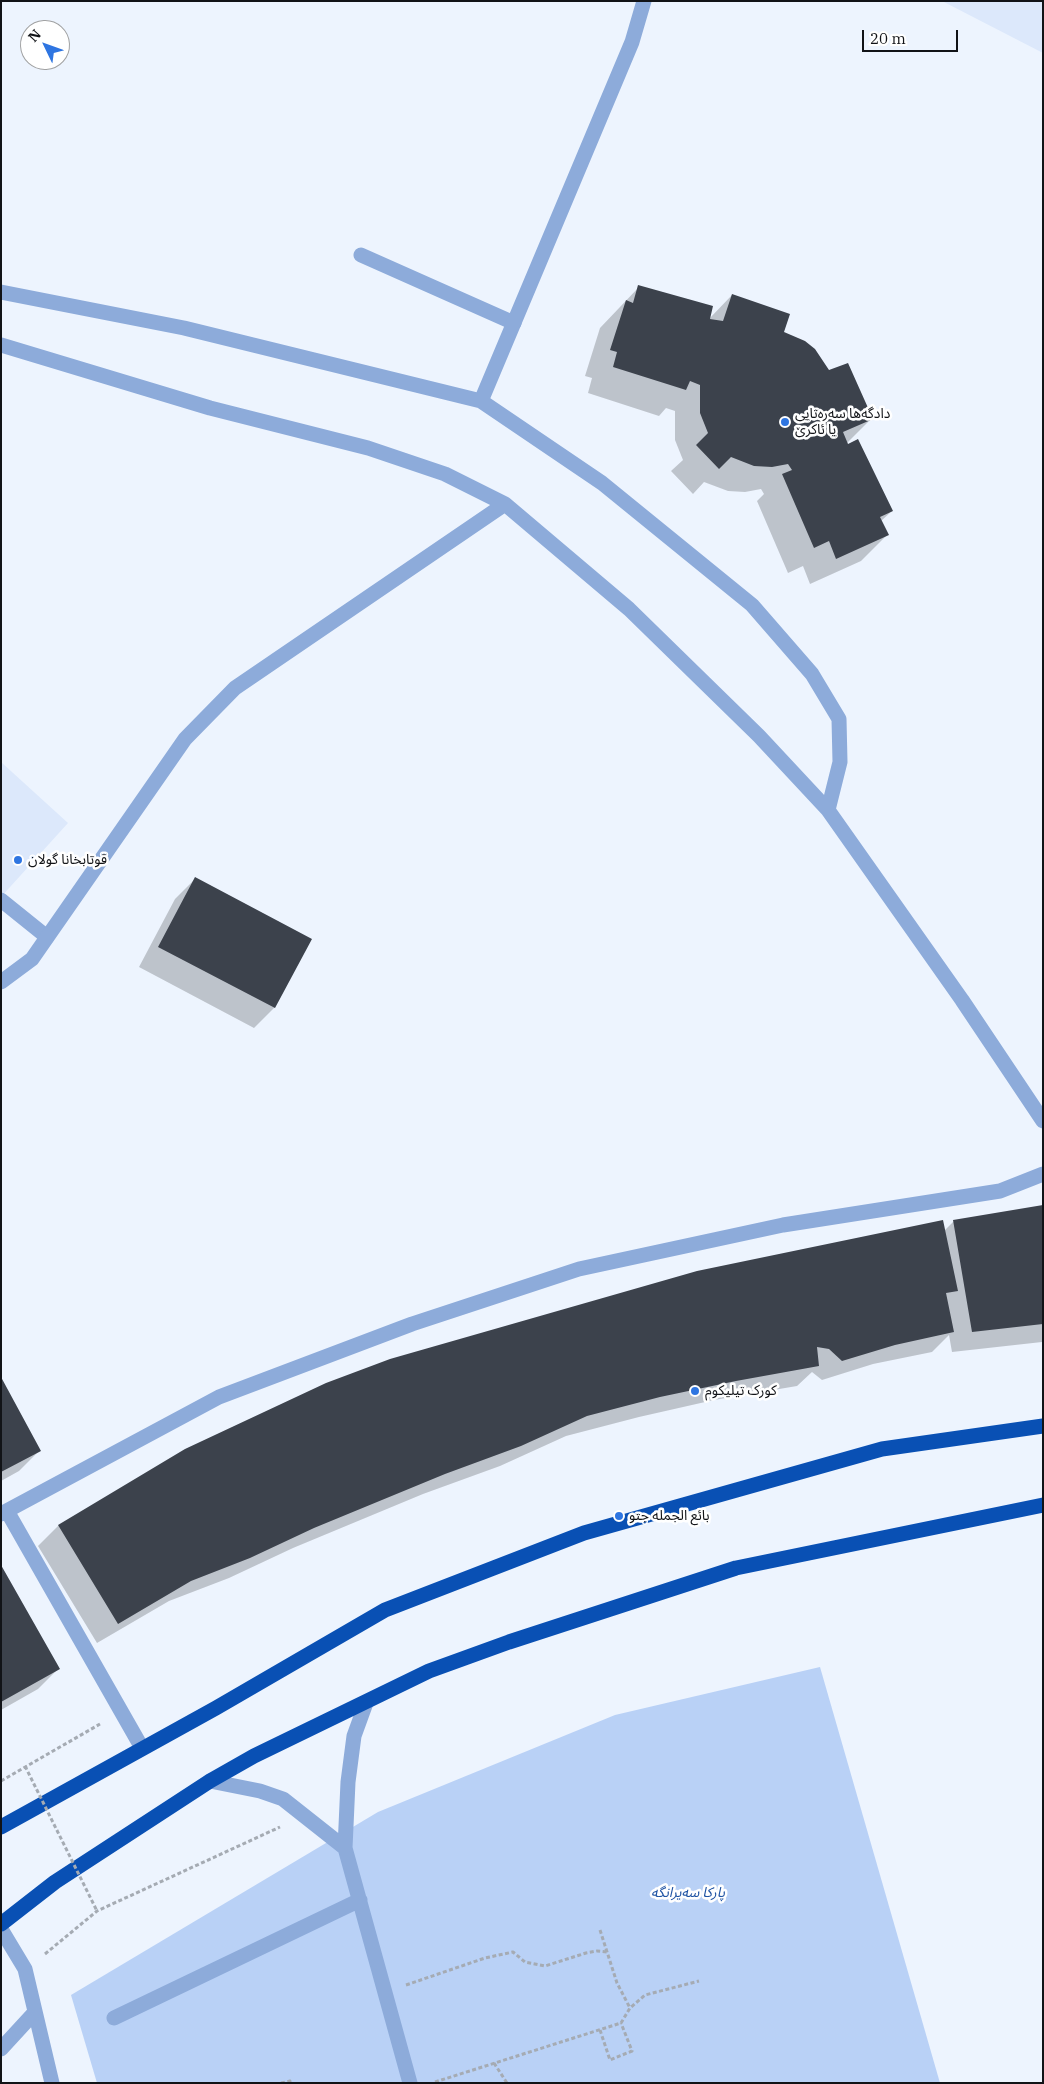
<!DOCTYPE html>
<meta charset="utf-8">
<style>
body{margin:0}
#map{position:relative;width:1044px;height:2084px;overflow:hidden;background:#edf4fe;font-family:"IBM Plex Serif",serif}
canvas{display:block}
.frame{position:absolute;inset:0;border:2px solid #111317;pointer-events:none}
.north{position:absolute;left:20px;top:20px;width:50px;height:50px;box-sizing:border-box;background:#fff;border:1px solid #a0a1a2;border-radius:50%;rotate:312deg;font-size:14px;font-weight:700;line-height:20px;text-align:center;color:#111317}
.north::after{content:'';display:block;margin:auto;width:18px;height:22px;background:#2e75e1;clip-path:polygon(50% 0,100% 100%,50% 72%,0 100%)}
.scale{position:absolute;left:862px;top:30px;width:96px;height:22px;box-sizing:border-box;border:2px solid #111317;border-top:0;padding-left:6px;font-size:15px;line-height:18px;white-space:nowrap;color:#111317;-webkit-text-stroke:4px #fff;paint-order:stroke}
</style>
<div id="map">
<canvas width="1044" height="2084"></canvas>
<div class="frame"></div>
<div class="north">N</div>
<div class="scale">20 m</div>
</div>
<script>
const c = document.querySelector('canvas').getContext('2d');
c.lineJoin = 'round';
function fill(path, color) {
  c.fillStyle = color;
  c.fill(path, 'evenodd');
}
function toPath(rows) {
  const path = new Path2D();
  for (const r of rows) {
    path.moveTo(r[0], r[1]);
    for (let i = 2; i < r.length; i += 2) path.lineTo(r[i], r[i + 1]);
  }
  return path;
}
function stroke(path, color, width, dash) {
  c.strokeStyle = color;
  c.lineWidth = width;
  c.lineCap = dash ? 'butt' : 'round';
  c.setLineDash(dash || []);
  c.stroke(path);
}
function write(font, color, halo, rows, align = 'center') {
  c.font = font + ' "IBM Plex Serif","Noto Sans Arabic",serif';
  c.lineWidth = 5;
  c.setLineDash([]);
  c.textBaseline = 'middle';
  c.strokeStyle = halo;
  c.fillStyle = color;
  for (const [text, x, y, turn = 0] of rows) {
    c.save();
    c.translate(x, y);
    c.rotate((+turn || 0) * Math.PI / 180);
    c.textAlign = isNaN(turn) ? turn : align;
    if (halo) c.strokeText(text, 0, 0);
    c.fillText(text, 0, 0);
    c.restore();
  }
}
const built = toPath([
 [942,1,1043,1,1043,53],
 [1,762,68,823,1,897]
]);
const green = toPath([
 [820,1667,940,2083,97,2083,71,1995,378,1812,615,1715]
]);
const shadow = toPath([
 [639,287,709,319,732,295,782,333,829,372,871,419,843,447,892,511,881,521,887,535,861,561,810,584,803,566,788,573,757,501,764,494,761,489,745,492,728,491,704,482,693,494,671,471,683,460,675,440,675,411,666,408,659,416,588,393,592,378,585,376,600,328],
 [195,879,310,939,274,1008,254,1028,139,967,175,899],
 [1043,1206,1042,1342,952,1352,949,1335,932,1352,873,1364,822,1380,812,1372,797,1386,714,1400,639,1417,566,1436,500,1466,423,1494,293,1548,229,1578,169,1601,97,1643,38,1546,58,1526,185,1450,944,1231,953,1222],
 [1,1380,39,1451,19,1471,1,1481],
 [1,1568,58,1669,38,1689,1,1710]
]);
const building = toPath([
 [638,285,713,306,710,319,723,321,732,294,790,314,784,332,805,341,815,349,829,370,848,363,873,419,843,432,848,444,858,439,893,511,880,517,889,535,836,559,829,541,814,548,782,474,792,470,788,464,772,467,754,466,731,457,719,469,696,445,708,433,700,413,700,385,690,381,686,390,613,367,617,352,610,350,626,300,633,303],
 [195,877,312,939,275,1008,158,947],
 [1043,1205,1043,1324,972,1332,953,1220],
 [943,1220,958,1291,946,1293,954,1332,895,1345,842,1361,829,1349,817,1347,819,1366,736,1381,660,1397,587,1416,521,1446,445,1474,314,1528,250,1558,191,1581,118,1624,58,1525,185,1449,326,1383,390,1359,697,1271],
 [1,1377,41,1451,1,1472],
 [1,1565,60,1669,1,1702]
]);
const path = toPath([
 [1,1781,100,1724],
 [600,1930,617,1983,630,2008],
 [45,1954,97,1911,280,1827],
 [406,1985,485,1958,513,1952,525,1962,545,1966,586,1953,597,1951,607,1952],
 [600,2030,610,2060,632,2051,621,2023],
 [494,2063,507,2083],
 [435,2082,621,2023,630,2008,645,1995,699,1981],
 [281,2083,290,2081,290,2083]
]);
const lane = toPath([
 [361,255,514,323],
 [1,900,47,937],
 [7,1511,142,1748],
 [1,1514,219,1397,412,1324,579,1269,783,1225,1000,1191,1043,1174],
 [366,1703,354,1736,348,1782,345,1848,410,2083],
 [210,1781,260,1791,283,1799,345,1848],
 [1,1929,25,1969,52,2083],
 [114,2018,360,1900],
 [1,2049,35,2012]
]);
const street = toPath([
 [1,292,184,328,481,401,602,483,752,605,812,674,839,719,840,762,828,810],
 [1,345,210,408,368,448,445,474,505,504,629,609,759,736,828,810,962,1000,1043,1121],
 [481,401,632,42,644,1],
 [1,982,32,959,185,739,235,688,505,504]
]);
const highway = toPath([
 [1,1827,216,1708,385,1610,584,1533,882,1449,1043,1426],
 [1,1924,55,1882,210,1781,254,1756,429,1671,509,1642,736,1568,1043,1505]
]);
const pathBridge = toPath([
 [25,1766,97,1911]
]);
const markers = [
 [785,422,5,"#2e75e1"],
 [18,860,5,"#2e75e1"],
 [695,1391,5,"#2e75e1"],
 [619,1516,5,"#2e75e1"]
];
const poiNames = [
 ["دادگەها سەرەتایی",795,414],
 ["یا ئاکرێ",795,430],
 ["قوتابخانا گولان",28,860],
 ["کورک تيليكوم",705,1391],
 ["بائع الجملە جتو",629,1516]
];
const parkNames = [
 ["پارکا سەیرانگه",688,1893]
];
fill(built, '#dce8fb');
fill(green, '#b9d1f6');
fill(shadow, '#0003');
fill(building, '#3c424c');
stroke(path, '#a5abb3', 3, [4, 2.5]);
stroke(lane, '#8dabda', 15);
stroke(street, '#8dabda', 15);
stroke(highway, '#0950b4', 15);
stroke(pathBridge, '#a5abb3', 3, [4, 2.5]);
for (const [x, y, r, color] of markers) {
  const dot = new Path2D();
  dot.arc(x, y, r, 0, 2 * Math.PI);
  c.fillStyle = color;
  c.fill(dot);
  stroke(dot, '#fff', 2);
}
write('14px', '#111317', '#fff', poiNames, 'left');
write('italic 14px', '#1f53a3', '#fff', parkNames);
</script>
